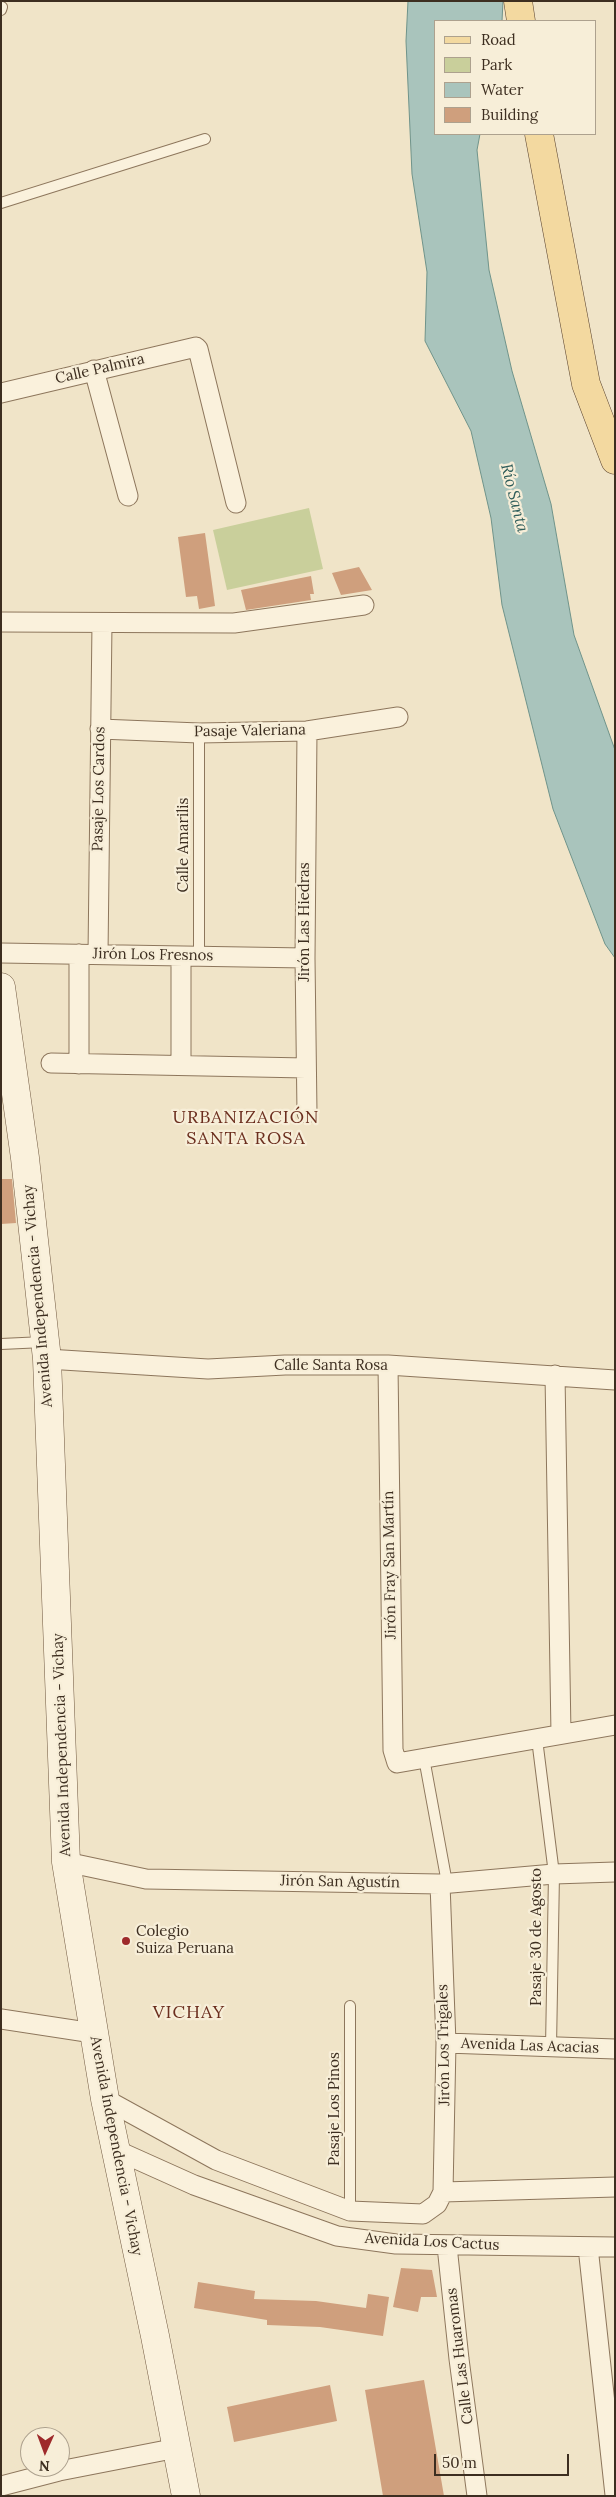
<!DOCTYPE html>
<meta charset="utf-8">
<style>
body{margin:0}
#map{position:relative;width:616px;height:2497px;overflow:hidden;background:#f0e4c8;font-family:Lora,serif}
canvas{display:block}
.frame{position:absolute;inset:0;border:2px solid #3d2e20;pointer-events:none}
.legend{position:absolute;left:434px;top:20px;width:162px;height:115px;box-sizing:border-box;background:#f7eed8;border:1px solid #ada18e;margin:0;padding:6px 9px;list-style:none;font-size:15px;color:#3d2e20}
.legend li{display:flex;align-items:center;gap:10px;height:25px}
.legend b{width:25px;border:1px solid #ada18e}
.north{position:absolute;left:20px;top:2427px;width:50px;height:50px;box-sizing:border-box;background:#f7eed8;border:1px solid #ada18e;border-radius:50%;rotate:182deg;font-size:14px;font-weight:700;line-height:20px;text-align:center;color:#3d2e20}
.north::after{content:'';display:block;margin:auto;width:18px;height:22px;background:#9e2a2b;clip-path:polygon(50% 0,100% 100%,50% 72%,0 100%)}
.scale{position:absolute;left:434px;top:2454px;width:135px;height:22px;box-sizing:border-box;border:2px solid #3d2e20;border-top:0;padding-left:6px;font-size:15px;line-height:18px;white-space:nowrap;color:#3d2e20;-webkit-text-stroke:4px #f7eed8;paint-order:stroke}
</style>
<div id="map">
<canvas width="616" height="2497"></canvas>
<div class="frame"></div>
<ul class="legend">
<li><b style="height:6px;background:#f3d9a0"></b>Road</li>
<li><b style="height:14px;background:#c9cf9b"></b>Park</li>
<li><b style="height:14px;background:#a9c4bc"></b>Water</li>
<li><b style="height:14px;background:#cf9f7d"></b>Building</li>
</ul>
<div class="north">N</div>
<div class="scale">50 m</div>
</div>
<script>
const c = document.querySelector('canvas').getContext('2d');
c.lineJoin = 'round';
function fill(path, color) {
  c.fillStyle = color;
  c.fill(path, 'evenodd');
}
function toPath(rows) {
  const path = new Path2D();
  for (const r of rows) {
    path.moveTo(r[0], r[1]);
    for (let i = 2; i < r.length; i += 2) path.lineTo(r[i], r[i + 1]);
  }
  return path;
}
function stroke(path, color, width, dash) {
  c.strokeStyle = color;
  c.lineWidth = width;
  c.lineCap = dash ? 'butt' : 'round';
  c.setLineDash(dash || []);
  c.stroke(path);
}
function write(font, color, halo, rows, align = 'center') {
  c.font = font + ' Lora,serif';
  c.lineWidth = 4.5;
  c.setLineDash([]);
  c.textBaseline = 'middle';
  c.strokeStyle = halo;
  c.fillStyle = color;
  for (const [text, x, y, turn = 0] of rows) {
    c.save();
    c.translate(x, y);
    c.rotate((+turn || 0) * Math.PI / 180);
    c.textAlign = isNaN(turn) ? turn : align;
    if (halo) c.strokeText(text, 0, 0);
    c.fillText(text, 0, 0);
    c.restore();
  }
}
const green = toPath([
 [309,508,323,569,227,590,213,530]
]);
const water = toPath([
 [408,1,503,1,502,21,435,21,435,134,480,134,477,150,489,270,512,371,551,504,574,635,615,750,615,958,605,944,553,809,502,605,491,518,471,431,425,341,427,272,412,174,406,41,408,1]
]);
const building = toPath([
 [205,533,215,606,199,609,197,596,186,597,178,537],
 [359,567,372,590,341,595,332,573],
 [311,576,314,594,310,594,311,600,246,610,241,590],
 [1,1179,12,1179,16,1223,1,1224],
 [401,2268,432,2270,437,2297,421,2297,418,2312,393,2307],
 [198,2282,255,2291,254,2299,316,2301,366,2308,368,2294,389,2297,383,2336,320,2327,267,2325,267,2320,194,2308],
 [424,2380,444,2496,383,2496,365,2390],
 [330,2385,337,2421,234,2442,227,2407]
]);
const service = toPath([
 [1,10,2,7],
 [1,203,205,139],
 [199,733,199,956],
 [1,1344,44,1342],
 [537,1739,554,1874,551,2047],
 [424,1758,447,1883],
 [350,2211,350,2006]
]);
const minor = toPath([
 [94,370,128,496],
 [1,393,196,347,198,349,236,503],
 [1,622,234,623,364,605],
 [100,729,199,733,307,731,398,717],
 [307,731,305,958,307,1113],
 [1,953,305,958],
 [79,954,79,1064],
 [98,954,102,623],
 [181,956,181,1065],
 [51,1063,306,1068],
 [47,1359,208,1369,285,1365,388,1365,615,1380],
 [388,1365,393,1750,397,1763,615,1725],
 [555,1375,561,1734],
 [66,1862,146,1879,440,1884,554,1874,615,1872],
 [1,2019,93,2033],
 [446,2043,615,2049],
 [105,2099,216,2160,350,2211,423,2214,437,2204,443,2192,446,2043,440,1884],
 [116,2150,194,2185,337,2236,396,2244,615,2247],
 [443,2192,615,2187],
 [447,2246,459,2359,477,2496],
 [588,2247,615,2495],
 [1,2486,59,2471,177,2448]
]);
const secondary = toPath([
 [1,987,25,1158,47,1359,66,1862,105,2099,155,2336,186,2496]
]);
const primary = toPath([
 [518,1,521,21],
 [539,134,586,384,615,460]
]);
const markers = [
 [126,1941,5,"#9e2a2b"]
];
const streetNames = [
 ["Calle Palmira",100,369,-13],
 ["Pasaje Valeriana",250,731,-1],
 ["Pasaje Los Cardos",99,789,-89],
 ["Calle Amarilis",184,845,-90],
 ["Jirón Las Hiedras",305,922,-90],
 ["Jirón Los Fresnos",153,955,1],
 ["Avenida Independencia - Vichay",38,1296,-95],
 ["Calle Santa Rosa",331,1366],
 ["Jirón Fray San Martín",390,1565,-91],
 ["Avenida Independencia - Vichay",62,1745,-92],
 ["Jirón San Agustín",340,1882,1],
 ["Pasaje 30 de Agosto",537,1937,-90],
 ["Jirón Los Trigales",444,2045,-91],
 ["Avenida Las Acacias",530,2046,2],
 ["Pasaje Los Pinos",335,2109,-90],
 ["Avenida Independencia - Vichay",116,2146,79],
 ["Avenida Los Cactus",432,2242,3],
 ["Calle Las Huaromas",460,2356,-97]
];
const poiNames = [
 ["Colegio",136,1932],
 ["Suiza Peruana",136,1949]
];
const waterNames = [
 ["Río Santa",514,498,76]
];
const quarterNames = [
 ["URBANIZACIÓN",246,1118],
 ["SANTA ROSA",246,1139],
 ["VICHAY",189,2013]
];
fill(green, '#c9cf9b');
fill(water, '#a9c4bc');
stroke(water, '#6f938a', 1);
fill(building, '#cf9f7d');
stroke(service, '#8d765c', 12);
stroke(minor, '#8d765c', 21);
stroke(secondary, '#6f573f', 29);
stroke(primary, '#5b4430', 29);
stroke(service, '#faf1dc', 10);
stroke(minor, '#faf1dc', 19);
stroke(secondary, '#faf1dc', 28);
stroke(primary, '#f3d9a0', 28);
for (const [x, y, r, color] of markers) {
  const dot = new Path2D();
  dot.arc(x, y, r, 0, 2 * Math.PI);
  c.fillStyle = color;
  c.fill(dot);
  stroke(dot, '#f7eed8', 2);
}
write('15px', '#3d2e20', '#f7eed8', streetNames);
write('15px', '#3d2e20', '#f7eed8', poiNames, 'left');
write('italic 16px', '#2f5d5a', '#f7eed8', waterNames);
c.letterSpacing = '1px';
write('18px', '#6b2e1e', '#f7eed8', quarterNames);
c.letterSpacing = '0px';
</script>
